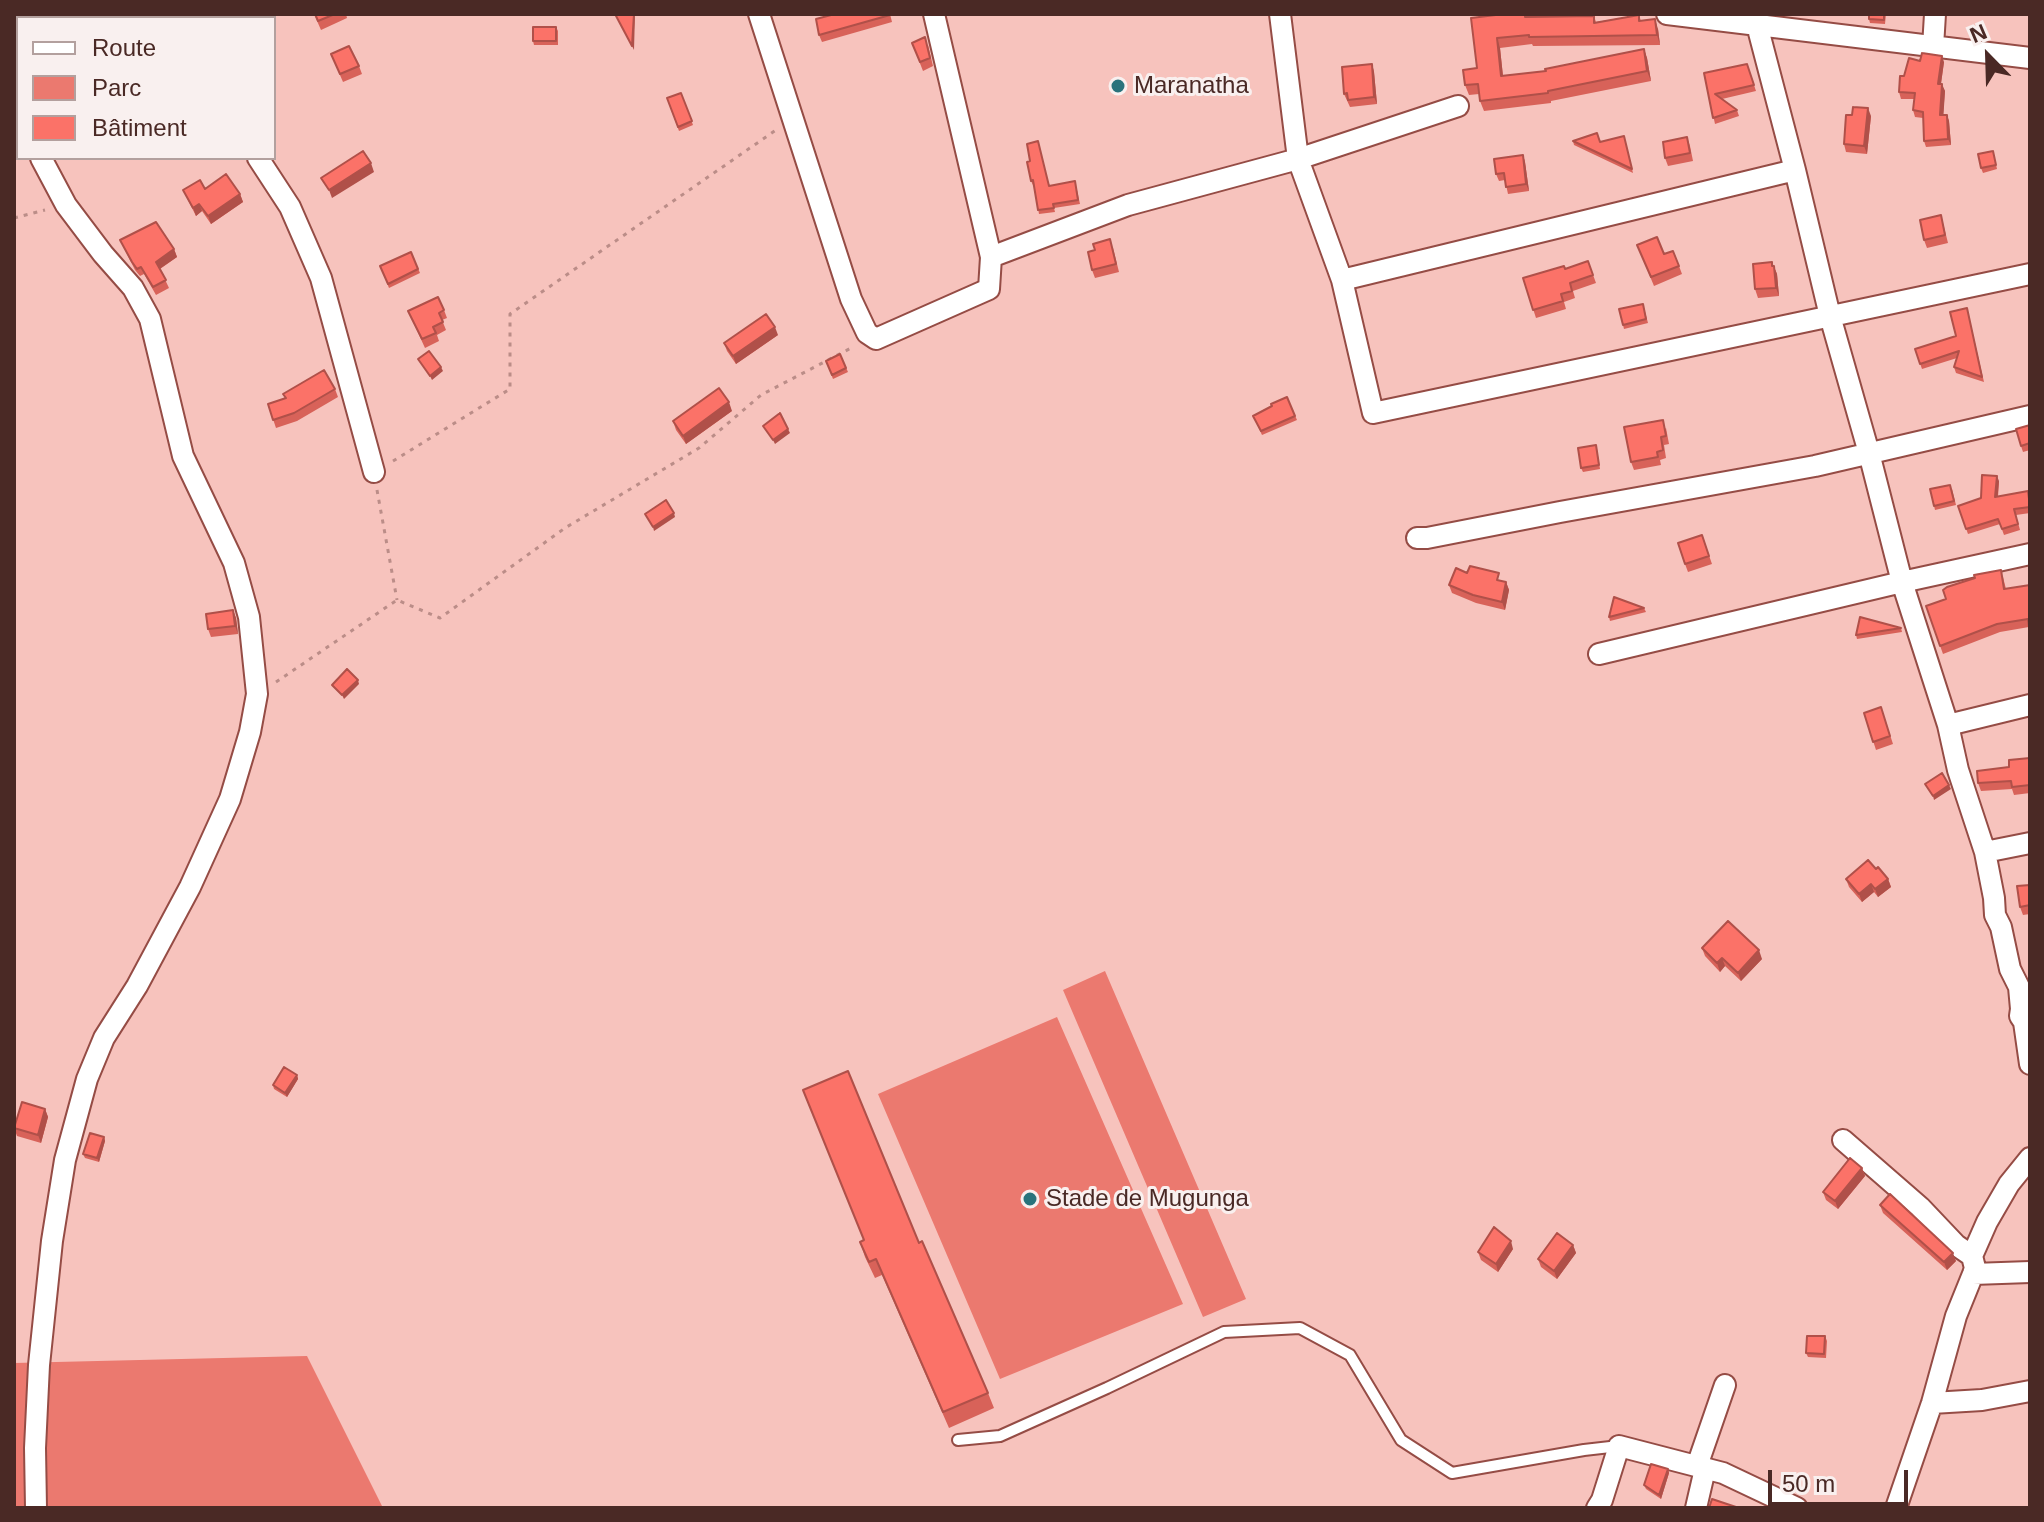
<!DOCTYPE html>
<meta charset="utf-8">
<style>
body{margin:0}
#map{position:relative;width:2044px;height:1522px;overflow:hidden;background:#f7c3bd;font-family:Helvetica,sans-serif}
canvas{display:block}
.frame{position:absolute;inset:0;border:16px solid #4a2925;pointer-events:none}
.legend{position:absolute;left:16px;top:16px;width:260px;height:144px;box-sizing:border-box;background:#f9f0ef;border:2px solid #b3a09e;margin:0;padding:10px 14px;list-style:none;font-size:24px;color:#4a2925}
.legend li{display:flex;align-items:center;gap:16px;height:40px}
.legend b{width:40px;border:2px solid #b3a09e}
.north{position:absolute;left:1948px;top:16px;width:80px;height:80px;-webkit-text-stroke:6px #f9f0ef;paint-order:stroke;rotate:337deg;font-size:22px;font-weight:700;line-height:32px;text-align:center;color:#4a2925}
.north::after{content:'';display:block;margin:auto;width:28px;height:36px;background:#4a2925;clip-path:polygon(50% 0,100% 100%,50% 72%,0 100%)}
.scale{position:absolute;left:1768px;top:1470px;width:140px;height:36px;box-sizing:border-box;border:4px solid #4a2925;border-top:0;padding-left:10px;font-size:24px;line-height:28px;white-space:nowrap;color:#4a2925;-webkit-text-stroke:6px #f9f0ef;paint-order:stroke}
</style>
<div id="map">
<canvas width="2044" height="1522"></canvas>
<div class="frame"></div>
<ul class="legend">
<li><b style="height:10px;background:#fff"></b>Route</li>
<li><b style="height:22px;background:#eb796f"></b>Parc</li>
<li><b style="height:22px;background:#fb7268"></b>Bâtiment</li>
</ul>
<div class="north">N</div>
<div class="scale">50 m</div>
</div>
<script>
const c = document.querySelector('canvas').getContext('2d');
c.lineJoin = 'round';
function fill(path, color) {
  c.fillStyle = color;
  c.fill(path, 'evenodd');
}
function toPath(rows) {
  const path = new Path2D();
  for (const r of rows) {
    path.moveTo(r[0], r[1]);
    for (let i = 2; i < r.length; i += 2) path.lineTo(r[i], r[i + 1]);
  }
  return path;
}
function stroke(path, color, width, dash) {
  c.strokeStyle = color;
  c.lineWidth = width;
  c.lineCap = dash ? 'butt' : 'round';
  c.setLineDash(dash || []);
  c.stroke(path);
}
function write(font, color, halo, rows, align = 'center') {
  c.font = font + ' Helvetica,sans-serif';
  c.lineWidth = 6;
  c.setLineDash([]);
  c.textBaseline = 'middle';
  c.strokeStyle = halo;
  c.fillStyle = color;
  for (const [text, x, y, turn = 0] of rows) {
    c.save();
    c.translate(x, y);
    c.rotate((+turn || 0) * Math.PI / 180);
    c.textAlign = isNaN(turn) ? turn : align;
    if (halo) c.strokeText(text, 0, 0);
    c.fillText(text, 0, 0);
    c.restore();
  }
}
const green = toPath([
 [1105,971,1246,1299,1203,1317,1063,990],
 [1057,1017,1183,1304,1000,1379,878,1094],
 [307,1356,383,1508,14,1508,14,1363]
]);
const path = toPath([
 [14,218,45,210],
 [393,461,510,389,510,314,776,130],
 [377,490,397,600],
 [276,682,397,600,440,618,565,528,699,448,761,395,853,347]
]);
const service = toPath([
 [958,1440,1000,1436,1107,1388,1224,1332,1300,1328,1350,1355,1401,1440,1452,1473,1584,1450,1619,1446]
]);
const minor = toPath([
 [175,14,176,18],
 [759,14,851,299,867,333,876,339,989,289,991,257,934,14],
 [1280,14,1298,159,1342,280,1373,413,2030,274],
 [1667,14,2030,58],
 [1757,25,1795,170,1830,316,1869,453,1902,582,1948,725,1958,770,1985,852,1994,898,1995,915,2001,927,2010,969,2019,987,2021,1009,2020,1016,2024,1022,2030,1064],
 [1933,47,1935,14],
 [14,102,18,111],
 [258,158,290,207,321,278,374,472],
 [991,257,1128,205,1298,159,1458,106],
 [1342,280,1795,170],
 [1417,538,1427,538,1560,512,1815,466,2030,416],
 [1599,654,1902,582,2030,554],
 [1948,725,2030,705],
 [1985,852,2030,843],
 [1843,1140,1920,1207,1956,1245,1972,1256],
 [1973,1274,2030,1272],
 [1932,1403,1982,1400,2030,1391],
 [1697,1466,1725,1385],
 [36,1508,35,1448,39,1365,52,1241,65,1160,87,1079,104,1038,137,986,190,887,230,799,250,732,257,694,249,617,234,563,183,456,150,319,133,288,103,254,66,205,41,158],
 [1597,1508,1602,1500,1619,1446,1723,1473,1797,1508],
 [1696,1508,1705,1469],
 [1896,1508,1932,1403,1956,1316,1973,1274,1975,1268,1972,1256,1987,1222,2009,1184,2030,1158]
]);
const wall = toPath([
 [314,14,346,14,347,18,321,30],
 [890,14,892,22,822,42,819,35],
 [1504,14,1526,14,1527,17,1594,16,1596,22,1639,15,1641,21,1658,29,1660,45,1533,46,1532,44,1500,48,1503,76,1546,71,1644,49,1647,58,1651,81,1551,101,1551,103,1484,111,1480,101,1479,94,1469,95,1465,85,1477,68],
 [1886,14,1885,24,1870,23,1869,19],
 [556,27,558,31,558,45,534,45,533,41],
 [912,43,928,45,933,66,923,71],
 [331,54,359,66,362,74,343,82],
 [1920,61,1944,62,1941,84,1945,91,1943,115,1947,115,1949,121,1951,145,1926,147,1924,141,1923,118,1915,117,1913,110,1914,99,1901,99,1899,92,1904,76],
 [1372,64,1374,72,1377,104,1350,107,1344,94],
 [1747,64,1756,91,1722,99,1737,110,1739,116,1715,124,1704,73],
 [681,93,693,125,679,131,667,98],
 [1871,116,1867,154,1846,152,1844,144],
 [1624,136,1633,173,1574,145,1573,141,1600,142],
 [1687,137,1690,146,1693,161,1668,166,1665,158],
 [1993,151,1997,169,1983,173,1981,168],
 [1523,155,1525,162,1529,191,1508,194,1505,180,1499,181,1496,174],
 [1027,162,1049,186,1075,181,1080,204,1054,208,1055,212,1039,214,1034,185,1033,185,1031,181],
 [205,189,240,194,243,202,211,224,202,211,196,216,183,190],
 [1941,215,1948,243,1927,248,1924,240],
 [120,240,174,249,177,257,160,269,169,288,156,295,144,274,140,276,135,270],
 [1637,245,1679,266,1682,274,1654,286],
 [1113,248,1119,272,1095,278,1092,270],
 [411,252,420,273,389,288,380,266],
 [1588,261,1596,283,1573,291,1575,298,1564,302,1566,309,1536,318,1523,278,1565,269],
 [1772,262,1777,274,1779,296,1758,298,1755,289],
 [1643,304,1648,323,1624,329,1619,309],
 [1967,308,1984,382,1956,373,1954,367,1957,358,1922,369,1915,349,1956,336],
 [444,310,447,318,442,320,446,330,437,335,439,341,425,348,408,311],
 [778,335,736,364,727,351,724,343],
 [840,354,848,372,833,379,826,361],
 [335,389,338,397,297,421,276,428,268,404,285,398,283,394],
 [1287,397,1297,420,1262,435,1253,416],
 [732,411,686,444,676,430,673,421],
 [2030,425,2030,450,2023,452,2021,446],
 [1666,428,1669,444,1664,445,1666,458,1660,460,1661,465,1634,470,1631,462],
 [1597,449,1600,469,1583,472,1581,468],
 [1999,481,1998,497,2030,496,2030,513,2016,515,2020,530,2004,535,2000,524,1968,534,1958,506,1981,498],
 [1930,489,1952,489,1956,505,1935,510],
 [1702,535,1712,564,1688,572,1685,564],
 [1467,573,1506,582,1509,590,1505,610,1476,603,1452,593,1449,585],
 [2003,577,2006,589,2030,585,2030,637,2029,627,2000,632,1943,654,1926,606],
 [1644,608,1646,612,1610,621,1609,617],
 [233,610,236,618,238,634,211,637,208,629],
 [1901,628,1902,632,1857,639,1856,635],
 [1881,707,1893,744,1876,750,1864,713],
 [2030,758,2030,793,2014,795,2012,789,1981,791,1978,783],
 [1876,869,1888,879,1891,887,1878,897,1874,892,1862,902,1849,887,1846,879],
 [2030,885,2030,914,2023,915,2020,907],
 [1702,948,1762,959,1741,981,1725,966,1720,972,1705,956],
 [297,1075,298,1079,287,1097,274,1089,273,1085],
 [803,1090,919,1243,988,1393,994,1408,949,1428,882,1275,875,1278,865,1257,860,1242,864,1240],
 [45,1109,48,1117,41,1143,17,1136,14,1128],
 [104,1137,105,1141,99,1162,85,1158,83,1154],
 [1862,1168,1865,1176,1838,1209,1826,1200,1823,1192],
 [1880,1205,1956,1261,1947,1270,1883,1213],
 [1573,1245,1576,1253,1557,1279,1541,1267,1538,1259],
 [1513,1249,1498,1272,1481,1260,1478,1252],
 [1825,1336,1827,1341,1826,1358,1808,1357,1806,1353],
 [1668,1469,1669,1473,1661,1499,1646,1489,1644,1485]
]);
const shadedWall = toPath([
 [634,14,635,14,634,50,632,46],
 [1655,19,1658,29,1660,45,1657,35],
 [1497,38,1500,48,1504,86,1501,76],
 [1644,49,1647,58,1651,81,1647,71],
 [1942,56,1944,62,1940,90,1938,84],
 [1372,64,1374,72,1377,104,1374,97],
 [1942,84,1945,91,1943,122,1940,115],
 [1868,108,1871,116,1867,154,1864,146],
 [1947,115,1949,121,1951,145,1948,139],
 [1523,155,1525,162,1529,191,1526,184],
 [371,163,374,172,332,198,329,190],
 [240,194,243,202,211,224,208,216],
 [199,204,202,211,196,216,193,208],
 [174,249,177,257,158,270,156,262],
 [1772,262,1777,274,1779,296,1776,288],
 [775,327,778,335,736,364,733,356],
 [441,367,443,371,432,380,430,376],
 [729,402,732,411,686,444,683,436],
 [788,429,790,433,775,444,773,440],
 [1997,476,1999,481,1997,503,1995,497],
 [674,513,675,517,654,531,653,527],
 [1506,582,1509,590,1505,610,1502,602],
 [233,610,236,618,238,634,235,626],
 [358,680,359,684,344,699,342,695],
 [1949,785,1951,789,1934,800,1933,796],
 [1888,879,1891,887,1878,897,1875,889],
 [1871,884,1874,892,1862,902,1859,894],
 [1759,950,1762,959,1741,981,1738,973],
 [1722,958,1725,966,1720,972,1717,963],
 [297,1075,298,1079,287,1097,285,1093],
 [45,1109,48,1117,41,1143,38,1135],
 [104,1137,105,1141,99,1162,97,1158],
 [1862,1168,1865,1176,1838,1209,1835,1201],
 [1511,1241,1513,1249,1498,1272,1496,1264],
 [1573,1245,1576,1253,1557,1279,1554,1271],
 [1953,1253,1956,1261,1947,1270,1944,1262],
 [1668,1469,1669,1473,1661,1499,1659,1495]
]);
const building = toPath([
 [38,14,67,14,69,18,39,18,38,14],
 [315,14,335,14,318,21,315,14],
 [615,14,634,14,632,46,615,14],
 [835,14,889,14,890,15,819,35,816,19,835,14],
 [1504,14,1525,14,1525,17,1594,16,1594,23,1639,15,1639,21,1655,19,1657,35,1529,37,1529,35,1497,38,1501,76,1546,71,1545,69,1644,49,1647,71,1548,91,1548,93,1480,101,1478,84,1465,85,1463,70,1477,68,1471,18,1504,14],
 [1869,14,1884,14,1884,20,1869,19,1869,14],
 [533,27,556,27,556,41,533,41,533,27],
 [925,37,930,58,920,62,912,43,925,37],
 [349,46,359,66,340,74,331,54,349,46],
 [1922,53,1942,56,1938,84,1942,84,1940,115,1947,115,1948,139,1924,141,1923,112,1913,110,1915,93,1899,92,1900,76,1904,76,1909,58,1920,61,1922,53],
 [1372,64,1374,97,1348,100,1347,93,1344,94,1342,67,1372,64],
 [1747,64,1754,85,1715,94,1737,110,1713,118,1704,73,1747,64],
 [681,93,692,121,678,127,667,98,681,93],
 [1853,107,1868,108,1864,146,1844,144,1846,115,1852,115,1853,107],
 [1597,133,1600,142,1624,136,1632,169,1573,141,1597,133],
 [1687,137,1690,153,1665,158,1663,142,1687,137],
 [1038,141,1049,186,1075,181,1078,200,1053,204,1054,208,1038,210,1033,180,1031,181,1027,162,1030,161,1027,144,1038,141],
 [363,151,371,163,329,190,321,178,363,151],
 [1993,151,1996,165,1981,168,1978,154,1993,151],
 [1523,155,1526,184,1506,187,1504,173,1496,174,1494,159,1523,155],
 [226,174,240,194,208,216,199,204,193,208,183,190,200,180,205,189,226,174],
 [1941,215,1945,235,1924,240,1920,220,1941,215],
 [156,222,174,249,156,262,166,280,153,287,141,267,137,269,132,262,120,240,156,222],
 [1657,237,1664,254,1673,251,1679,266,1651,277,1637,245,1657,237],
 [1110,239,1116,264,1092,270,1088,252,1095,250,1093,244,1110,239],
 [411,252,418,269,388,284,380,266,411,252],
 [1588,261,1593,275,1570,283,1572,291,1561,294,1563,301,1533,310,1523,278,1564,266,1565,269,1588,261],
 [1772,262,1772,266,1774,266,1776,288,1755,289,1753,264,1772,262],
 [438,297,444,310,439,313,443,322,433,327,436,333,422,339,408,311,438,297],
 [1643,304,1646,319,1623,325,1619,309,1643,304],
 [1967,308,1982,377,1954,367,1959,351,1920,364,1915,349,1956,336,1950,312,1967,308],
 [766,314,775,327,733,356,724,343,766,314],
 [429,351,441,367,430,376,418,359,429,351],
 [840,354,846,368,832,375,826,361,840,354],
 [324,370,335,389,294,413,273,420,268,404,286,398,283,394,324,370],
 [719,388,729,402,683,436,673,421,719,388],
 [1287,397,1295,416,1261,431,1253,416,1272,406,1271,404,1287,397],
 [780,413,788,429,773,440,763,426,780,413],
 [1663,420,1666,436,1661,437,1663,450,1657,452,1658,457,1631,462,1624,427,1663,420],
 [2030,425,2030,443,2021,446,2016,429,2030,425],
 [1596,445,1599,465,1581,468,1578,448,1596,445],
 [1982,475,1997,476,1995,497,2028,491,2030,507,2014,509,2018,524,2002,529,1998,519,1966,529,1958,506,1981,498,1982,475],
 [1950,485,1954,501,1934,506,1930,489,1950,485],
 [666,500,674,513,653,527,645,514,666,500],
 [1702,535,1709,556,1685,564,1678,543,1702,535],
 [1470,566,1499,573,1497,580,1506,582,1502,602,1473,595,1449,585,1456,568,1467,573,1470,566],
 [2001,570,2004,589,2030,585,2030,635,2028,619,1997,624,1940,646,1926,606,1946,599,1943,590,1947,587,1975,578,1974,575,2001,570],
 [1614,597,1644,608,1609,617,1614,597],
 [233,610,235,626,208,629,206,614,233,610],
 [1860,617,1901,628,1856,635,1860,617],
 [347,669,358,680,342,695,332,685,347,669],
 [1881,707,1890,736,1873,742,1864,713,1881,707],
 [2030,758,2030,785,2012,787,2011,781,1978,783,1977,771,2009,767,2009,760,2030,758],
 [1942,773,1949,785,1933,796,1925,784,1942,773],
 [1868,860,1876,869,1878,867,1888,879,1875,889,1871,884,1859,894,1846,879,1868,860],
 [2030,885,2030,905,2020,907,2017,886,2030,885],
 [1728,921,1759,950,1738,973,1722,958,1717,963,1702,948,1728,921],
 [284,1067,297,1075,285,1093,273,1085,284,1067],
 [848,1071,919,1243,922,1241,988,1393,943,1412,876,1259,869,1262,860,1242,864,1240,803,1090,848,1071],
 [22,1102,45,1109,38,1135,14,1128,22,1102],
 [90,1133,104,1137,97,1158,83,1154,90,1133],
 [1850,1158,1862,1168,1835,1201,1823,1192,1850,1158],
 [1890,1194,1953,1253,1944,1262,1880,1205,1890,1194],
 [1494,1227,1511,1241,1496,1264,1478,1252,1494,1227],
 [1557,1233,1573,1245,1554,1271,1538,1259,1557,1233],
 [1807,1336,1825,1336,1824,1354,1806,1353,1807,1336],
 [1651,1464,1668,1469,1659,1495,1644,1485,1651,1464],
 [1712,1499,1736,1507,1735,1508,1709,1508,1712,1499]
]);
const markers = [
 [1118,86,8,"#2a737c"],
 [1030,1199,8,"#2a737c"]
];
const poiNames = [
 ["Maranatha",1134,86],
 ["Stade de Mugunga",1046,1199]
];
fill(green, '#eb796f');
stroke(service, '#954c45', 14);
stroke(minor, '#954c45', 24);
stroke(path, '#bb8d88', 3, [4, 6]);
stroke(service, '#fff', 10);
stroke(minor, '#fff', 20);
fill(wall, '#d86259');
fill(shadedWall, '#b05049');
fill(building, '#fb7268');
stroke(building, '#b05049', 2);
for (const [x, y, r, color] of markers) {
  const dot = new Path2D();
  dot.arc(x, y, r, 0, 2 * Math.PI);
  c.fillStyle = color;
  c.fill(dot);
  stroke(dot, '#f9f0ef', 3);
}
write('24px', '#4a2925', '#f9f0ef', poiNames, 'left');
</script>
